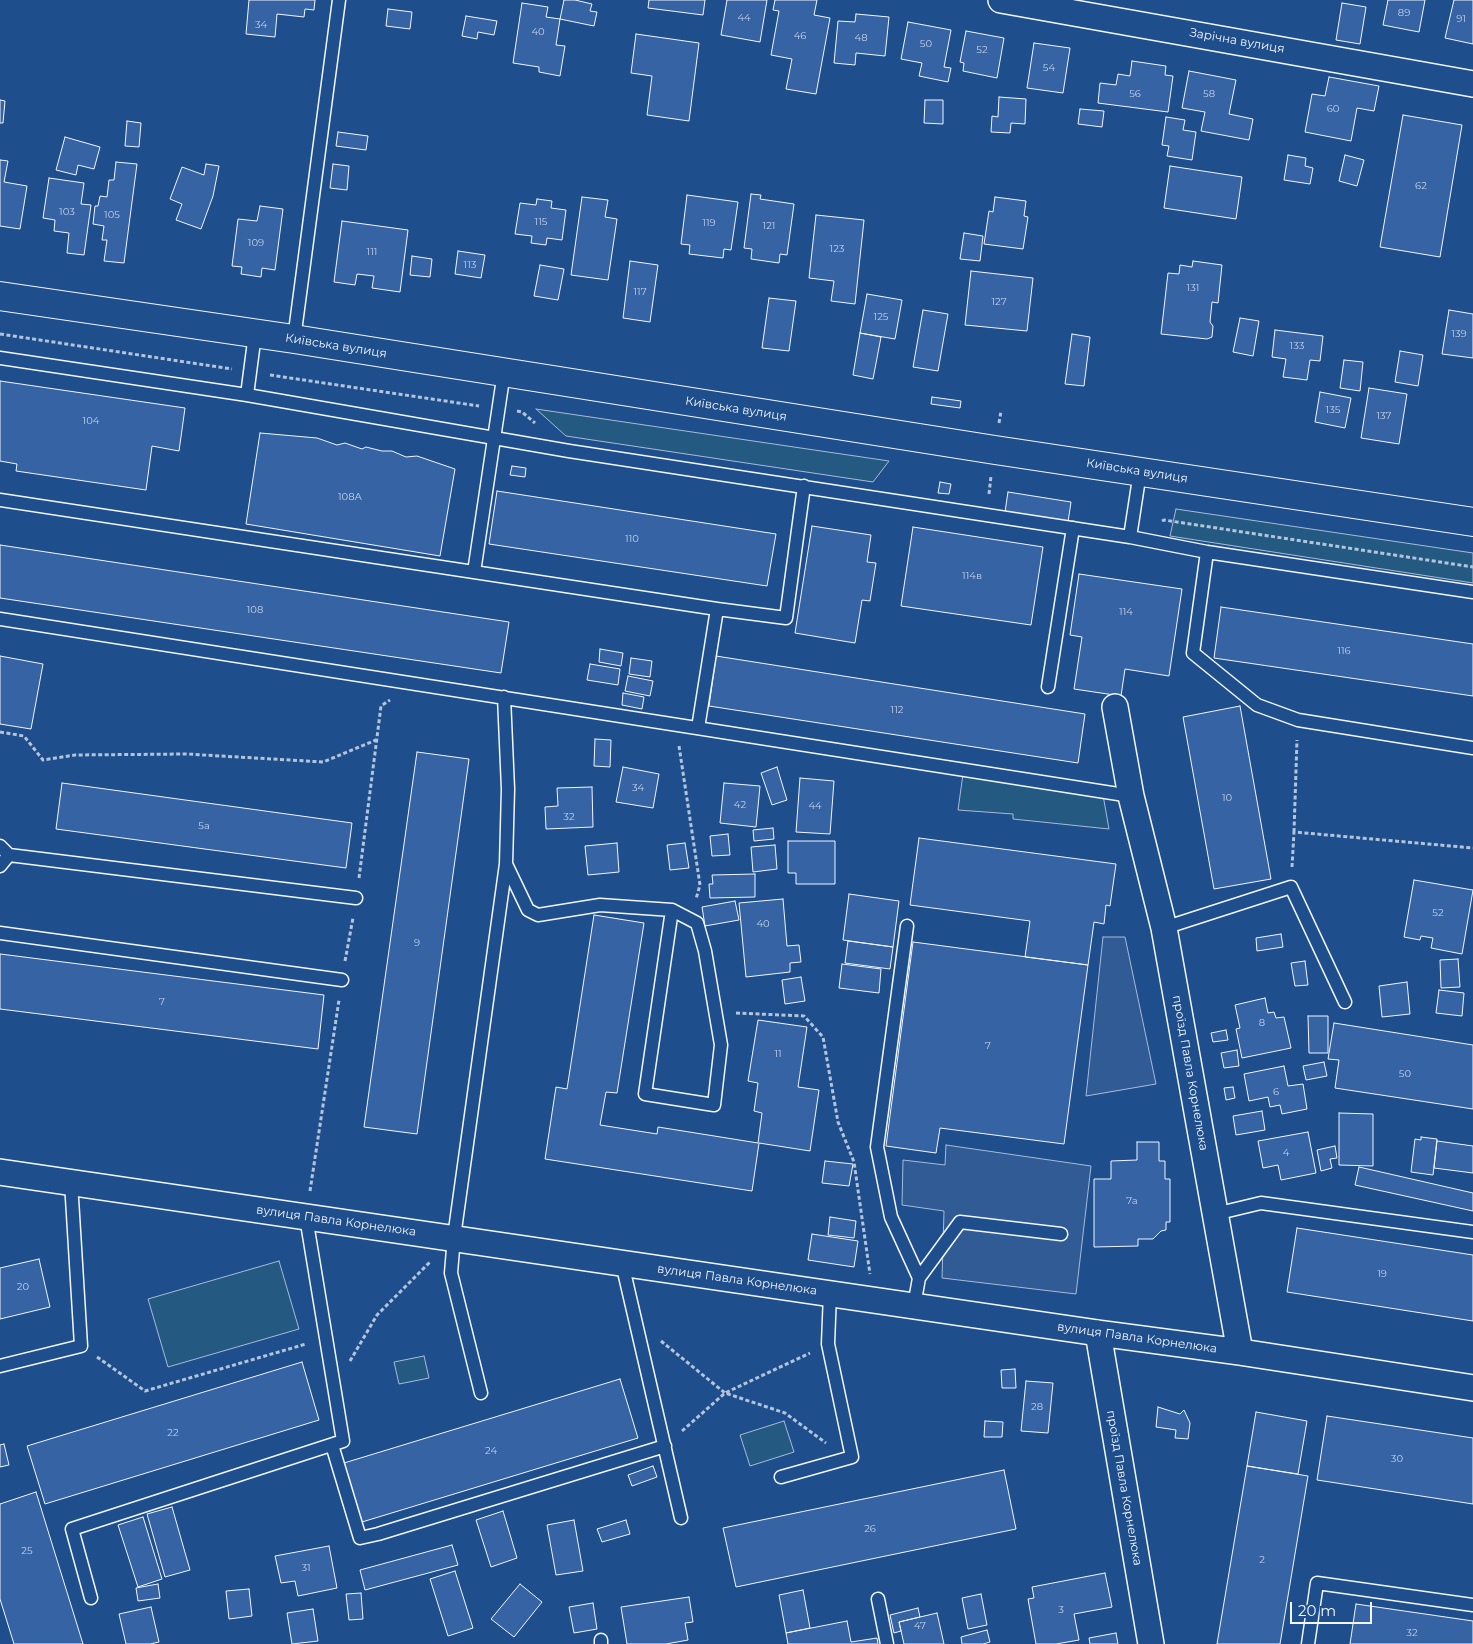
<!DOCTYPE html>
<meta charset="utf-8">
<style>
body{margin:0}
#map{position:relative;width:1473px;height:1644px;overflow:hidden;background:#1f4e8c;font-family:Montserrat,sans-serif}
canvas{display:block}
.scale{position:absolute;left:1290px;top:1602px;width:82px;height:22px;box-sizing:border-box;border:2px solid #f2f6ff;border-top:0;padding-left:6px;font-size:15px;line-height:18px;white-space:nowrap;color:#f2f6ff;-webkit-text-stroke:4px #1f4e8c;paint-order:stroke}
</style>
<div id="map">
<canvas width="1473" height="1644"></canvas>
<div class="scale">20 m</div>
</div>
<script>
const c = document.querySelector('canvas').getContext('2d');
c.lineJoin = 'round';
function fill(path, color) {
  c.fillStyle = color;
  c.fill(path, 'evenodd');
}
function toPath(rows) {
  const path = new Path2D();
  for (const r of rows) {
    path.moveTo(r[0], r[1]);
    for (let i = 2; i < r.length; i += 2) path.lineTo(r[i], r[i + 1]);
  }
  return path;
}
function stroke(path, color, width, dash) {
  c.strokeStyle = color;
  c.lineWidth = width;
  c.lineCap = dash ? 'butt' : 'round';
  c.setLineDash(dash || []);
  c.stroke(path);
}
function write(font, color, halo, rows, align = 'center') {
  c.font = font + ' Montserrat,sans-serif';
  c.lineWidth = 4;
  c.setLineDash([]);
  c.textBaseline = 'middle';
  c.strokeStyle = halo;
  c.fillStyle = color;
  for (const [text, x, y, turn = 0] of rows) {
    c.save();
    c.translate(x, y);
    c.rotate((+turn || 0) * Math.PI / 180);
    c.textAlign = isNaN(turn) ? turn : align;
    if (halo) c.strokeText(text, 0, 0);
    c.fillText(text, 0, 0);
    c.restore();
  }
}
const green = toPath([
 [536,409,889,461,873,482,566,436,536,409],
 [1176,509,1473,553,1473,583,1170,536,1176,509],
 [963,774,1103,795,1109,829,1013,819,1013,814,958,810,963,774],
 [279,1261,299,1329,168,1367,148,1299,279,1261],
 [424,1356,429,1378,399,1384,394,1362,424,1356],
 [784,1421,794,1452,750,1466,740,1435,784,1421]
]);
const parking = toPath([
 [1103,937,1125,937,1156,1084,1086,1096,1103,937],
 [946,1145,1091,1166,1076,1294,942,1278,944,1211,902,1205,903,1160,945,1165,946,1145]
]);
const building = toPath([
 [249,0,315,0,314,10,305,9,304,17,277,14,275,37,246,34,249,0],
 [564,0,575,0,592,4,590,11,597,12,594,26,560,19,564,0],
 [649,0,705,0,703,15,648,8,649,0],
 [727,0,767,0,760,42,721,35,727,0],
 [775,0,817,0,814,15,830,18,816,94,786,89,792,59,771,55,779,11,773,10,775,0],
 [1388,0,1425,0,1419,32,1383,25,1388,0],
 [1454,0,1473,0,1473,44,1445,38,1454,0],
 [522,3,548,7,546,17,560,19,556,45,565,46,560,76,539,72,539,67,513,63,522,3],
 [1342,3,1366,7,1360,44,1336,40,1342,3],
 [388,9,412,12,410,29,386,26,388,9],
 [856,14,889,17,885,56,856,53,855,65,834,63,838,21,855,22,856,14],
 [466,16,497,21,494,35,478,32,477,39,462,36,466,16],
 [908,22,951,30,944,67,951,68,948,82,919,76,922,63,901,59,908,22],
 [966,31,1004,38,997,78,963,71,964,63,960,62,966,31],
 [636,34,699,43,689,121,647,115,652,76,631,73,636,34],
 [1034,43,1070,48,1063,93,1027,88,1034,43],
 [1132,61,1166,66,1165,75,1173,76,1168,112,1098,103,1100,83,1116,85,1118,74,1130,76,1132,61],
 [1189,71,1236,80,1229,114,1253,119,1249,140,1201,131,1205,112,1182,108,1189,71],
 [1329,77,1379,86,1374,111,1357,108,1351,141,1305,132,1312,94,1325,96,1329,77],
 [999,97,1026,99,1025,124,1011,123,1010,133,991,132,992,116,998,117,999,97],
 [0,100,5,101,3,123,0,123,0,100],
 [925,100,943,100,943,124,924,123,925,100],
 [1080,109,1104,111,1102,127,1078,124,1080,109],
 [1403,115,1462,125,1440,257,1380,247,1403,115],
 [1166,117,1185,120,1183,130,1196,132,1192,160,1167,156,1169,146,1162,145,1166,117],
 [127,121,141,123,139,147,125,146,127,121],
 [338,132,368,136,366,150,336,146,338,132],
 [65,137,100,147,94,169,78,165,76,175,56,170,65,137],
 [1288,155,1306,158,1305,166,1313,168,1310,184,1284,180,1288,155],
 [1345,155,1364,160,1357,186,1339,181,1345,155],
 [0,160,8,161,4,182,27,186,20,229,0,226,0,160],
 [116,162,137,164,124,263,104,261,107,240,102,240,104,226,93,224,95,206,98,206,100,196,107,197,109,180,114,180,116,162],
 [206,164,219,166,213,196,201,229,176,220,182,204,170,199,182,167,204,175,206,164],
 [333,164,349,166,347,190,330,188,333,164],
 [1170,166,1242,177,1236,219,1164,208,1170,166],
 [49,178,84,183,81,204,91,205,84,255,67,253,69,233,54,231,55,220,43,218,49,178],
 [751,194,761,195,760,199,794,204,787,255,780,254,779,263,751,259,752,249,744,248,751,194],
 [687,195,738,202,731,250,724,249,723,258,689,254,690,245,681,244,687,195],
 [582,197,608,200,605,217,617,219,608,280,571,275,582,197],
 [995,197,1026,201,1024,216,1028,217,1023,249,984,244,989,211,993,212,995,197],
 [537,199,552,201,551,208,566,210,562,240,547,238,546,245,531,243,532,236,515,234,520,203,536,205,537,199],
 [260,206,283,209,275,270,262,268,261,277,241,274,242,267,232,266,238,219,257,221,260,206],
 [816,215,864,220,855,304,831,301,834,281,809,278,816,215],
 [342,221,408,230,400,292,372,288,374,276,357,274,355,285,334,282,342,221],
 [964,233,983,236,980,261,960,259,964,233],
 [458,251,485,255,481,278,455,274,458,251],
 [412,256,432,259,430,277,410,275,412,256],
 [630,261,658,265,650,322,623,318,630,261],
 [1193,261,1222,265,1218,303,1212,302,1210,322,1213,326,1212,337,1207,339,1161,334,1168,273,1179,274,1180,265,1192,267,1193,261],
 [540,265,564,269,558,300,534,296,540,265],
 [971,271,1033,278,1027,331,965,325,971,271],
 [867,294,902,300,895,339,860,333,867,294],
 [769,298,796,301,789,351,762,348,769,298],
 [923,310,948,314,938,371,913,367,923,310],
 [1449,310,1473,314,1473,358,1442,354,1449,310],
 [1240,318,1259,321,1253,356,1233,352,1240,318],
 [1275,330,1323,336,1320,361,1310,360,1307,380,1283,377,1286,359,1272,357,1275,330],
 [860,333,881,337,873,379,853,375,860,333],
 [1072,334,1090,337,1084,386,1065,384,1072,334],
 [1400,351,1423,355,1418,386,1395,382,1400,351],
 [1344,360,1363,362,1360,391,1340,388,1344,360],
 [0,381,185,408,179,451,152,446,146,490,16,471,17,464,0,461,0,381],
 [1369,388,1407,394,1399,444,1361,438,1369,388],
 [1320,392,1351,398,1345,428,1315,422,1320,392],
 [932,397,961,401,960,408,931,404,932,397],
 [260,433,317,438,337,445,345,443,362,449,366,447,382,451,392,451,406,457,417,456,455,469,440,556,246,524,260,433],
 [512,466,526,468,525,477,510,475,512,466],
 [940,482,951,484,949,494,938,493,940,482],
 [497,491,776,534,767,586,489,544,497,491],
 [1008,492,1071,502,1068,522,1005,512,1008,492],
 [812,526,871,535,867,562,876,563,870,601,862,600,855,643,795,633,812,526],
 [913,527,1043,547,1031,625,901,606,913,527],
 [0,545,509,622,501,673,0,598,0,545],
 [1079,574,1182,589,1169,676,1125,669,1121,696,1074,689,1082,637,1070,635,1079,574],
 [1221,607,1473,644,1473,696,1214,658,1221,607],
 [600,649,623,653,621,666,599,662,600,649],
 [0,656,43,664,31,729,0,724,0,656],
 [716,656,1085,714,1078,763,709,706,716,656],
 [631,658,652,661,650,677,629,674,631,658],
 [590,664,620,669,618,685,587,680,590,664],
 [628,676,653,681,650,696,625,691,628,676],
 [623,693,644,697,642,709,622,705,623,693],
 [1240,706,1271,879,1214,889,1183,717,1240,706],
 [595,739,611,740,610,767,594,766,595,739],
 [417,752,469,759,417,1134,364,1127,417,752],
 [623,767,659,774,653,808,616,802,623,767],
 [777,767,787,800,772,805,761,773,777,767],
 [800,778,834,781,830,834,796,832,800,778],
 [62,783,352,823,346,868,56,829,62,783],
 [724,783,760,786,756,827,720,823,724,783],
 [592,787,593,827,546,829,545,807,558,806,557,788,592,787],
 [773,828,774,839,754,841,753,830,773,828],
 [728,834,730,855,712,856,710,836,728,834],
 [919,838,1116,864,1110,906,1106,905,1104,924,1094,922,1088,965,1025,957,1030,921,910,905,919,838],
 [788,841,835,841,835,884,796,884,796,873,788,873,788,841],
 [617,843,619,872,588,875,585,846,617,843],
 [685,843,689,868,670,870,667,845,685,843],
 [775,845,777,869,753,872,751,847,775,845],
 [755,874,755,897,710,898,709,884,713,884,712,875,755,874],
 [1414,880,1473,890,1462,954,1431,948,1433,938,1421,936,1420,940,1404,937,1414,880],
 [849,894,899,901,893,947,843,940,849,894],
 [783,899,787,946,799,945,801,962,790,963,790,972,746,977,739,903,783,899],
 [735,901,739,920,705,926,702,907,735,901],
 [594,915,644,923,617,1093,606,1092,600,1125,657,1134,658,1127,758,1143,762,1113,754,1111,758,1083,748,1081,758,1020,807,1027,798,1087,819,1090,810,1151,759,1143,752,1191,545,1159,556,1087,567,1089,594,915],
 [1281,934,1283,947,1257,951,1256,938,1281,934],
 [848,941,893,947,890,969,845,963,848,941],
 [913,942,1088,965,1064,1144,940,1128,936,1153,886,1146,913,942],
 [0,954,324,995,318,1049,0,1009,0,954],
 [1458,959,1460,987,1441,988,1440,960,1458,959],
 [1305,961,1308,985,1295,986,1291,963,1305,961],
 [842,964,881,969,879,993,839,988,842,964],
 [801,977,805,1001,785,1004,782,980,801,977],
 [1407,982,1410,1014,1382,1017,1379,986,1407,982],
 [1439,990,1464,993,1462,1016,1436,1013,1439,990],
 [1265,998,1268,1013,1274,1012,1276,1018,1284,1017,1291,1048,1242,1058,1236,1029,1240,1028,1235,1005,1265,998],
 [1308,1016,1328,1016,1328,1053,1309,1053,1308,1016],
 [1334,1023,1473,1045,1473,1109,1335,1088,1339,1060,1328,1059,1334,1023],
 [1226,1030,1228,1040,1213,1042,1211,1033,1226,1030],
 [1237,1050,1239,1066,1224,1068,1221,1053,1237,1050],
 [1324,1062,1327,1076,1306,1080,1303,1066,1324,1062],
 [1284,1066,1288,1086,1303,1084,1307,1109,1282,1114,1280,1105,1270,1107,1268,1097,1249,1101,1244,1074,1284,1066],
 [1233,1087,1235,1098,1226,1100,1224,1088,1233,1087],
 [1262,1111,1265,1130,1236,1135,1233,1116,1262,1111],
 [1339,1113,1373,1114,1373,1166,1339,1165,1339,1113],
 [1308,1132,1316,1173,1281,1180,1278,1165,1263,1168,1258,1141,1308,1132],
 [1421,1137,1437,1139,1433,1175,1411,1172,1415,1139,1421,1140,1421,1137],
 [1437,1141,1473,1146,1473,1173,1434,1168,1437,1141],
 [1137,1142,1159,1142,1159,1161,1165,1161,1165,1179,1170,1179,1170,1222,1166,1222,1166,1230,1161,1231,1153,1239,1138,1239,1138,1246,1094,1247,1094,1179,1111,1179,1111,1161,1137,1160,1137,1142],
 [1335,1146,1337,1158,1330,1159,1332,1168,1321,1171,1317,1150,1335,1146],
 [825,1161,853,1164,849,1186,822,1183,825,1161],
 [1359,1167,1473,1193,1473,1211,1355,1185,1359,1167],
 [830,1217,856,1221,854,1238,828,1235,830,1217],
 [1297,1228,1473,1255,1473,1321,1287,1292,1297,1228],
 [812,1234,858,1241,854,1267,808,1260,812,1234],
 [39,1259,50,1307,0,1319,0,1268,39,1259],
 [302,1362,319,1420,45,1504,27,1446,302,1362],
 [1015,1369,1016,1388,1002,1388,1001,1370,1015,1369],
 [620,1379,638,1438,362,1522,344,1463,620,1379],
 [1026,1381,1053,1383,1048,1433,1021,1431,1026,1381],
 [1158,1407,1180,1414,1184,1410,1190,1423,1188,1439,1175,1438,1176,1430,1156,1427,1158,1407],
 [1256,1412,1307,1421,1298,1474,1247,1466,1256,1412],
 [1327,1416,1473,1438,1473,1504,1317,1480,1327,1416],
 [985,1421,1003,1422,1002,1437,984,1437,985,1421],
 [4,1444,9,1465,0,1467,0,1445,4,1444],
 [653,1466,657,1477,632,1486,628,1475,653,1466],
 [1247,1466,1308,1476,1280,1644,1217,1644,1247,1466],
 [1004,1470,1016,1529,736,1587,723,1528,1004,1470],
 [36,1492,83,1644,14,1644,0,1599,0,1504,36,1492],
 [172,1507,190,1570,165,1577,147,1514,172,1507],
 [503,1511,517,1558,491,1567,476,1520,503,1511],
 [143,1517,162,1579,138,1587,118,1525,143,1517],
 [574,1520,583,1571,556,1575,547,1525,574,1520],
 [626,1520,630,1534,602,1542,597,1529,626,1520],
 [452,1545,458,1565,365,1590,360,1570,452,1545],
 [329,1546,337,1588,298,1596,295,1581,281,1583,275,1556,329,1546],
 [455,1571,473,1628,448,1636,430,1579,455,1571],
 [1105,1573,1112,1607,1074,1614,1079,1640,1056,1644,1036,1644,1028,1599,1034,1598,1032,1587,1105,1573],
 [158,1584,160,1598,138,1601,136,1588,158,1584],
 [520,1584,542,1602,514,1637,491,1619,520,1584],
 [249,1589,252,1616,229,1619,226,1591,249,1589],
 [803,1590,810,1628,786,1633,779,1595,803,1590],
 [361,1593,363,1619,349,1620,346,1594,361,1593],
 [981,1594,987,1625,968,1629,962,1598,981,1594],
 [689,1597,693,1622,685,1623,688,1640,666,1644,627,1644,621,1607,689,1597],
 [593,1603,597,1629,574,1633,569,1607,593,1603],
 [1356,1604,1473,1621,1473,1644,1350,1644,1356,1604],
 [151,1607,159,1642,150,1644,126,1644,119,1614,151,1607],
 [918,1608,920,1617,899,1622,901,1631,894,1633,890,1615,918,1608],
 [313,1609,318,1641,292,1644,287,1613,313,1609],
 [937,1613,944,1644,904,1644,899,1622,937,1613],
 [847,1621,851,1642,877,1638,878,1644,788,1644,786,1633,847,1621],
 [987,1630,990,1642,983,1644,962,1644,961,1637,987,1630],
 [1116,1633,1118,1644,1090,1644,1089,1638,1116,1633]
]);
const path = toPath([
 [0,334,232,369],
 [270,375,479,406],
 [517,411,522,412,535,423],
 [999,423,1001,411],
 [989,494,991,476],
 [1162,521,1164,520,1473,567],
 [0,732,24,736,43,760,75,755,187,754,323,762,376,740],
 [679,746,700,885,696,899],
 [1294,832,1297,740],
 [1292,867,1294,832,1473,848],
 [359,878,381,706,390,700],
 [345,961,353,918],
 [736,1013,804,1016,823,1037,838,1122,854,1162,870,1274],
 [310,1191,339,1000],
 [661,1341,725,1393,785,1413,826,1443],
 [97,1357,145,1391,306,1344],
 [350,1361,377,1315,431,1261],
 [682,1431,725,1393,810,1353]
]);
const lane = toPath([
 [294,339,339,0],
 [0,358,247,395,569,451,1130,537,1207,552,1473,592],
 [247,395,255,334],
 [0,500,717,609,698,728],
 [1130,537,1140,472],
 [1207,552,1193,653,1257,705,1298,720,1473,748],
 [474,572,504,372],
 [717,609,786,618,804,486],
 [0,619,1131,796],
 [1048,687,1073,528],
 [0,846,9,855,356,898],
 [506,864,528,910,538,915,600,905,672,910,697,923,705,951,721,1045,714,1105,645,1094,672,910],
 [0,866,9,855],
 [907,926,877,1147,891,1217,919,1278],
 [1164,928,1291,887,1345,1002],
 [0,933,342,980],
 [1215,1214,1261,1203,1473,1232],
 [622,1263,681,1518],
 [914,1306,919,1278,960,1222,1061,1234],
 [0,1366,81,1346,71,1182],
 [481,1393,451,1273,454,1237,506,864,508,789,504,697],
 [332,1445,360,1538,378,1534,665,1446],
 [781,1477,852,1457,828,1344,830,1293],
 [91,1598,72,1529,343,1441,306,1217],
 [878,1599,887,1644],
 [601,1640,601,1644],
 [1308,1644,1317,1583,1473,1605]
]);
const street = toPath([
 [1001,0,1473,84],
 [1115,707,1131,796,1164,928,1240,1352],
 [0,1172,1098,1333,1240,1352,1473,1388],
 [1098,1333,1151,1644]
]);
const primary = toPath([
 [0,296,294,339,995,450,1473,522]
]);
const numberNames = [
 ["89",1404,13],
 ["44",744,18],
 ["91",1461,19],
 ["34",261,25],
 ["40",538,32],
 ["46",800,36],
 ["48",861,38],
 ["50",926,44],
 ["52",982,50],
 ["54",1049,68],
 ["56",1135,94],
 ["58",1209,94],
 ["60",1333,109],
 ["62",1421,186],
 ["103",67,212],
 ["105",112,215],
 ["115",541,222],
 ["119",709,223],
 ["121",769,226],
 ["109",256,243],
 ["123",837,249],
 ["111",372,252],
 ["113",470,265],
 ["131",1193,288],
 ["117",640,292],
 ["127",999,302],
 ["125",881,317],
 ["139",1459,334],
 ["133",1297,346],
 ["135",1333,410],
 ["137",1384,416],
 ["104",91,421],
 ["108А",350,497],
 ["110",632,539],
 ["114в",972,576],
 ["108",255,610],
 ["114",1126,612],
 ["116",1344,651],
 ["112",897,710],
 ["34",638,788],
 ["10",1227,798],
 ["42",740,805],
 ["44",815,806],
 ["32",569,817],
 ["5а",204,826],
 ["52",1438,913],
 ["40",763,924],
 ["9",417,943],
 ["7",162,1002],
 ["8",1262,1023],
 ["7",988,1046],
 ["11",778,1054],
 ["50",1405,1074],
 ["6",1276,1092],
 ["4",1286,1153],
 ["7а",1132,1201],
 ["19",1382,1274],
 ["20",23,1287],
 ["28",1037,1407],
 ["22",173,1433],
 ["24",491,1451],
 ["30",1397,1459],
 ["26",870,1529],
 ["25",27,1551],
 ["2",1262,1560],
 ["31",306,1568],
 ["3",1061,1610],
 ["47",920,1626],
 ["32",1412,1633]
];
const streetNames = [
 ["Зарічна вулиця",1237,41,10],
 ["Київська вулиця",336,346,9],
 ["Київська вулиця",736,409,9],
 ["Київська вулиця",1137,471,9],
 ["проїзд Павла Корнелюка",1190,1073,80],
 ["вулиця Павла Корнелюка",336,1221,8],
 ["вулиця Павла Корнелюка",737,1280,8],
 ["вулиця Павла Корнелюка",1137,1338,8],
 ["проїзд Павла Корнелюка",1124,1488,80]
];
fill(green, '#245a82');
stroke(green, '#a8bbd7', 1);
fill(parking, '#305b95');
stroke(parking, '#a8bbd7', 1);
fill(building, '#3563a3');
stroke(building, '#f2f6ff', 1);
stroke(lane, '#f2f6ff', 15);
stroke(street, '#f2f6ff', 28);
stroke(primary, '#f2f6ff', 30);
stroke(path, '#b3c4dc', 3, [4, 2.5]);
stroke(lane, '#1f4e8c', 12);
stroke(street, '#1f4e8c', 25);
stroke(primary, '#1f4e8c', 28);
write('10px', '#c3d1e8', null, numberNames);
write('12px', '#f2f6ff', '#1f4e8c', streetNames);
</script>
